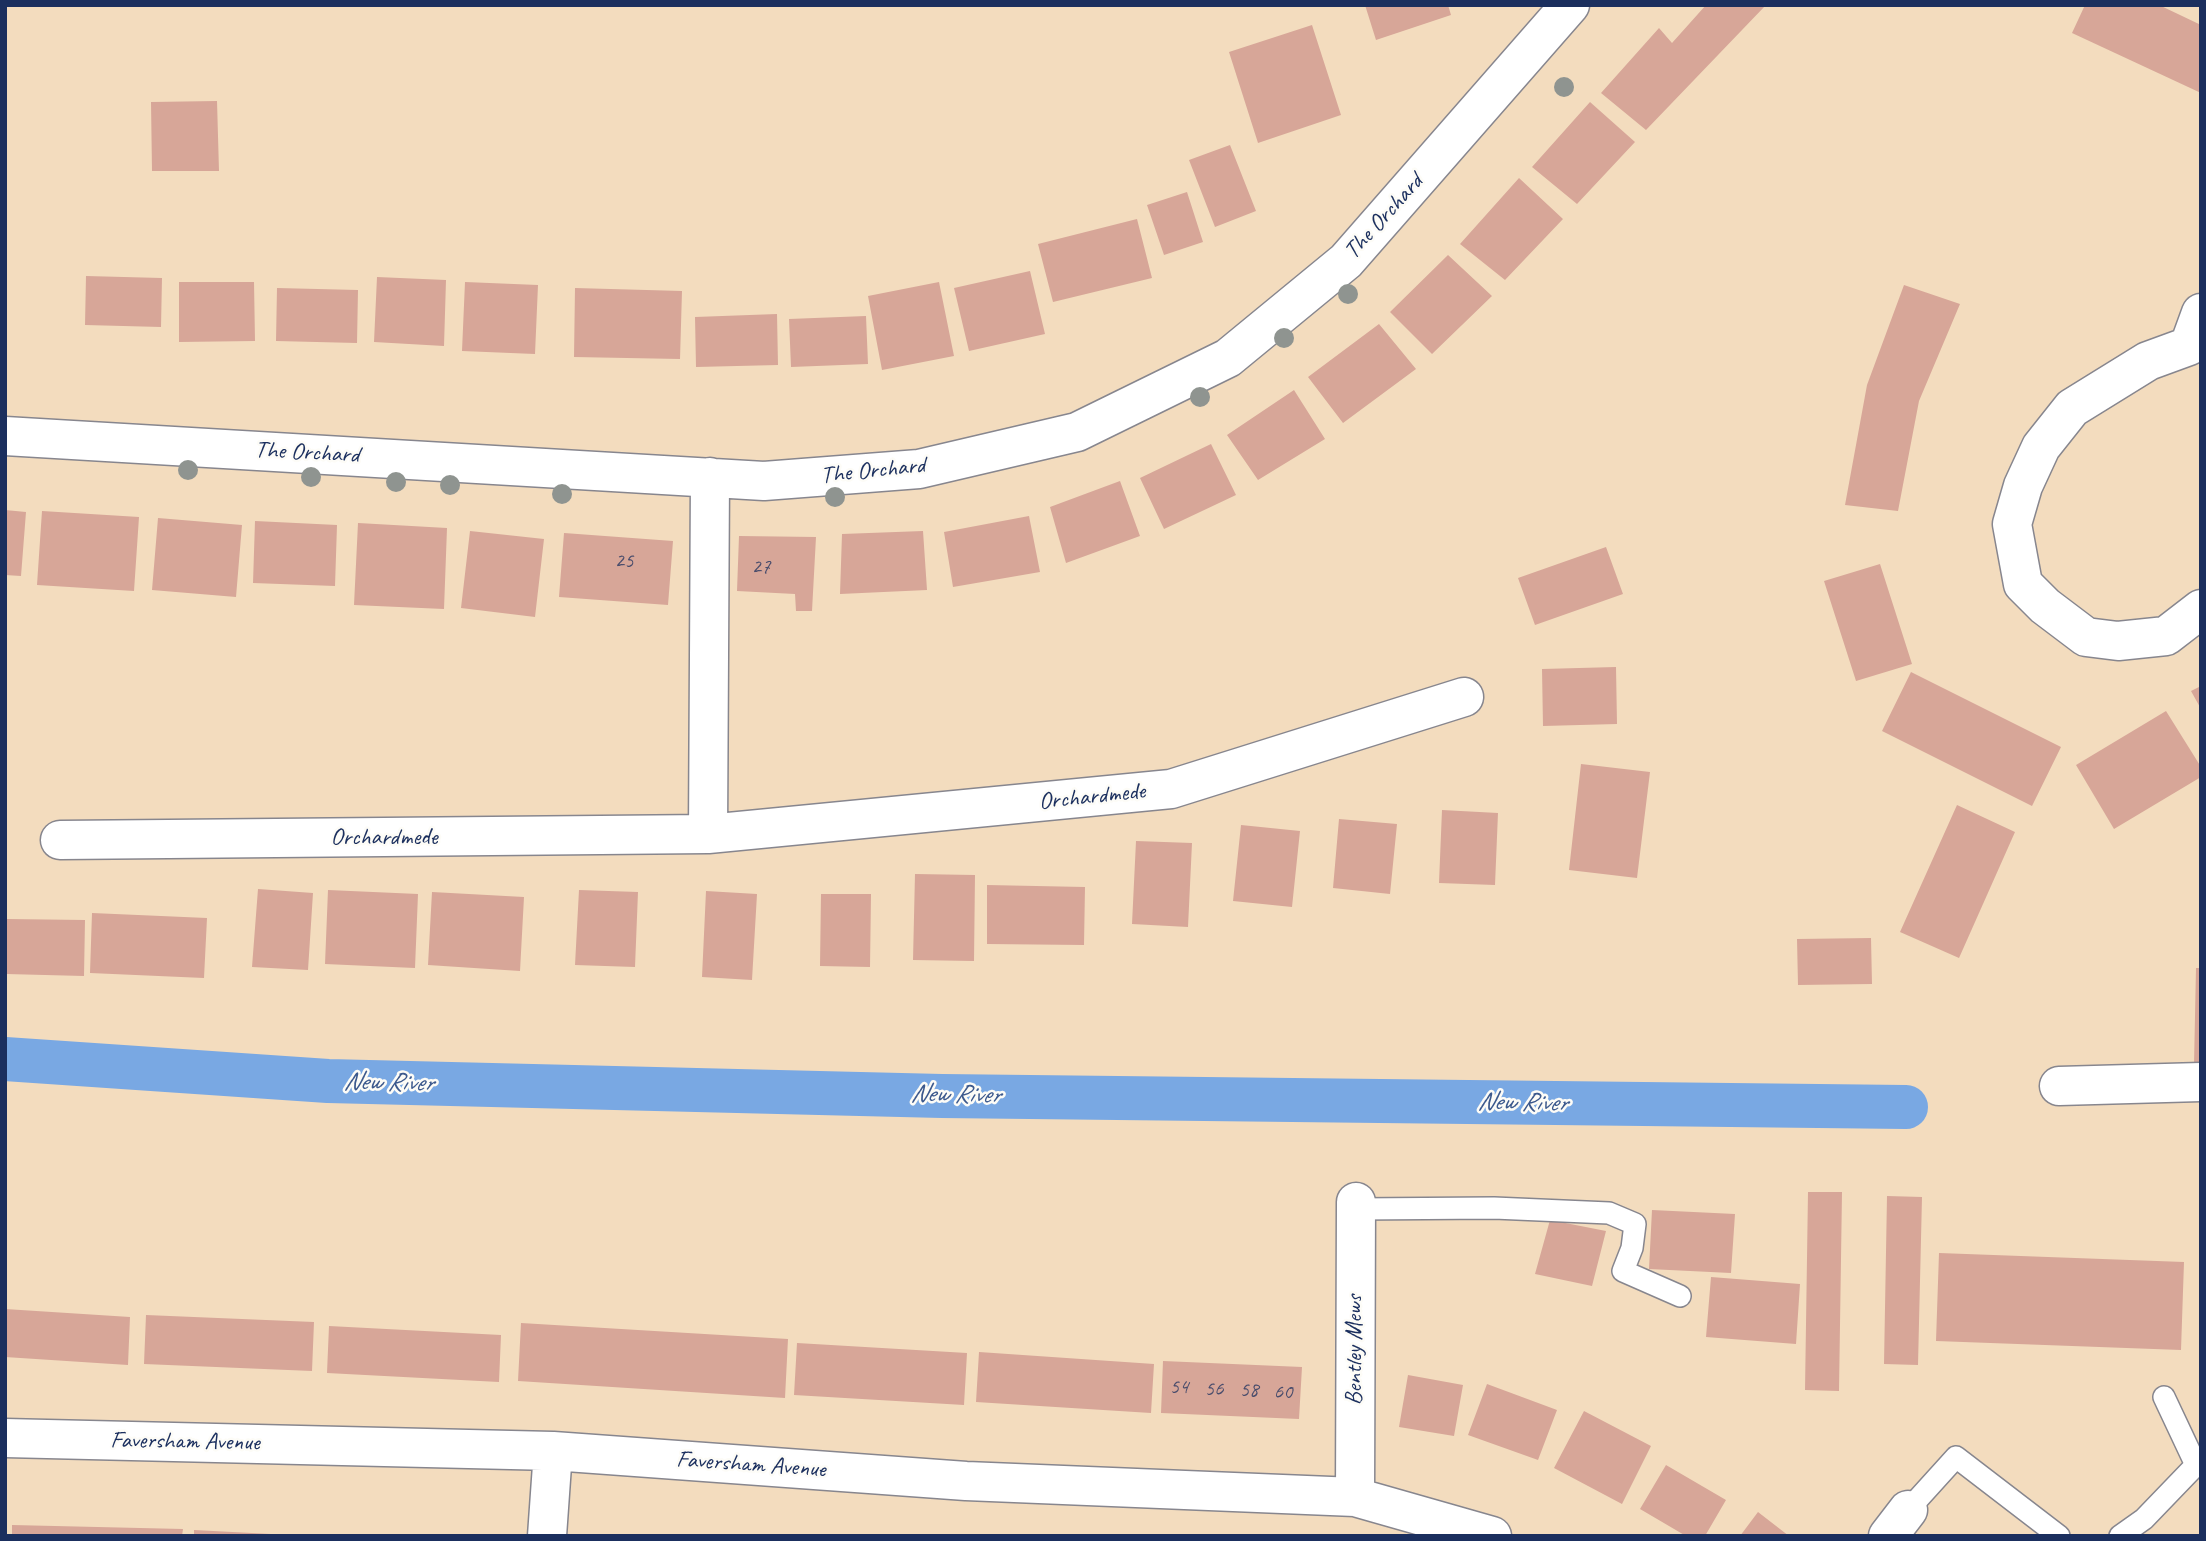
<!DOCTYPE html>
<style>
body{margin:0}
#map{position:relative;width:2206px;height:1541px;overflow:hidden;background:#f3dcbe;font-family:Caveat,sans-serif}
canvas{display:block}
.frame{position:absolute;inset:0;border:7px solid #1b2f5e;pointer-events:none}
</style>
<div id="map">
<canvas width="2206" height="1541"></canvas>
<div class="frame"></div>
</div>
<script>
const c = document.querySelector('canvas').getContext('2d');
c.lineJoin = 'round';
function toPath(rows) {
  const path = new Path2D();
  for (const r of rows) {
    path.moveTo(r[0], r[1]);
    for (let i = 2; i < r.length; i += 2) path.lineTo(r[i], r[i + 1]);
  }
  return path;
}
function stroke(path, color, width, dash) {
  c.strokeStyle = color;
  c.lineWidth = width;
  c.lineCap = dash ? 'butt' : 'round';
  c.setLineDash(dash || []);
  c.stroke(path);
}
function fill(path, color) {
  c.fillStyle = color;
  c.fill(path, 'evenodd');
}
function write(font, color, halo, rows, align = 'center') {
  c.font = font + ' Caveat,sans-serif';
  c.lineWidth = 5;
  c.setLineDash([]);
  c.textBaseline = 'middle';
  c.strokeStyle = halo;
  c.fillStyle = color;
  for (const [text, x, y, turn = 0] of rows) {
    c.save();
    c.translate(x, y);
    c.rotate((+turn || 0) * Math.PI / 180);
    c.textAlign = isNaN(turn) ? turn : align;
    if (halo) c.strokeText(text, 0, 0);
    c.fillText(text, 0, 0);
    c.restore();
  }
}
const canal = toPath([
 [5,1059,328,1081,942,1096,1906,1107]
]);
const building = toPath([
 [1365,5,1448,5,1451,15,1376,40],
 [1706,5,1766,5,1646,130,1601,93,1659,28,1672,43],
 [2085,5,2159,5,2201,25,2201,93,2072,33],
 [1312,25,1341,115,1258,143,1229,52],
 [217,101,219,171,152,171,151,102],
 [1590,102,1635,142,1577,204,1532,167],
 [1230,145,1256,211,1215,227,1189,160],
 [1519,178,1563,219,1505,280,1460,244],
 [1187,192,1203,242,1164,255,1147,205],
 [1137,219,1152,278,1053,302,1038,244],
 [1448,255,1492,296,1432,354,1390,312],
 [1030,271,1045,334,969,351,954,288],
 [86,276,162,278,161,327,85,325],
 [377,277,446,280,444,346,374,342],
 [179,282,254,282,255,341,179,342],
 [465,282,538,285,535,354,462,351],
 [939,282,954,356,882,370,868,296],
 [1904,285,1960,304,1919,401,1898,511,1845,505,1867,385],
 [277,288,358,290,357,343,276,341],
 [575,288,682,291,680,359,574,357],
 [777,314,778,365,696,367,695,317],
 [866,316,868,364,791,367,789,319],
 [1379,324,1416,369,1343,423,1308,377],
 [1294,390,1325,439,1258,480,1227,435],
 [1211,444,1236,495,1164,529,1140,478],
 [1120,481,1140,536,1066,563,1050,507],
 [5,510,26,512,21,576,5,575],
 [42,511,139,517,134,591,37,585],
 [1029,516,1040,572,953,587,944,532],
 [158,518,242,525,236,597,152,590],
 [255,521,337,525,335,586,253,583],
 [358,523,447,528,444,609,354,605],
 [470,531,544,539,535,617,461,608],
 [923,531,927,590,840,594,842,534],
 [564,533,673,541,668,605,559,597],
 [739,536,816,537,812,611,796,611,795,594,737,591],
 [1606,547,1623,594,1535,625,1518,578],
 [1880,564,1912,664,1856,681,1824,581],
 [1616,667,1617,724,1543,726,1542,669],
 [1911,672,2061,747,2032,806,1882,731],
 [2201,686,2201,709,2191,691],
 [2166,711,2201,767,2201,777,2114,829,2076,765],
 [1581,764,1650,772,1637,878,1569,870],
 [1957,805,2015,832,1959,958,1900,932],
 [1442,810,1498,813,1495,885,1439,883],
 [1339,819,1397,824,1390,894,1333,888],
 [1241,825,1300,831,1292,907,1233,901],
 [1136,841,1192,843,1188,927,1132,924],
 [915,874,975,875,974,961,913,960],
 [987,885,1085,887,1084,945,987,944],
 [258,889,313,893,308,970,252,967],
 [328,890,418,894,415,968,325,964],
 [579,890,638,892,635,967,575,965],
 [706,891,757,894,752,980,702,977],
 [432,892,524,897,520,971,428,965],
 [821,894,871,894,870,967,820,966],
 [92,913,207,918,204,978,90,973],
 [7,919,85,920,84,976,6,974],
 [1871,938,1872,984,1798,985,1797,939],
 [2196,968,2201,968,2201,1066,2194,1065],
 [1808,1192,1842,1192,1839,1391,1805,1390],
 [1887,1196,1922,1197,1918,1365,1884,1364],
 [1652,1210,1735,1214,1731,1273,1649,1269],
 [1550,1220,1606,1231,1592,1286,1535,1274],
 [1939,1253,2184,1262,2181,1350,1936,1341],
 [1711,1277,1800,1284,1796,1344,1706,1337],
 [5,1309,130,1317,128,1365,5,1357],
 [146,1315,314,1322,312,1371,144,1364],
 [521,1323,788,1339,785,1398,518,1381],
 [329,1326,501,1335,499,1382,327,1373],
 [797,1343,967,1353,964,1405,794,1395],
 [979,1352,1154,1364,1151,1413,976,1402],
 [1163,1361,1302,1367,1299,1419,1161,1413],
 [1408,1375,1463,1385,1454,1436,1399,1427],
 [1487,1384,1557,1410,1538,1460,1468,1435],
 [1584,1411,1651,1446,1622,1504,1554,1468],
 [1666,1465,1726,1500,1705,1536,1686,1536,1640,1509],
 [1758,1512,1789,1536,1740,1536],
 [12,1525,183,1529,182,1536,12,1536],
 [194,1530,271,1534,271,1536,194,1536]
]);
const service = toPath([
 [1356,1209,1494,1208,1609,1213,1635,1224,1632,1248,1623,1271,1680,1296],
 [1908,1510,1956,1457,2059,1536],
 [2120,1536,2144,1519,2196,1465,2164,1397]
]);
const minor = toPath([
 [2201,313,2189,346,2148,361,2072,408,2041,447,2023,486,2012,524,2023,584,2045,606,2086,637,2118,641,2166,636,2201,609],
 [5,436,764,481,919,469,1077,432,1228,358,1346,261,1570,5],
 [708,834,710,477],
 [60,840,708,834,1171,789,1464,697],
 [2059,1086,2201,1082],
 [5,1438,553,1451,966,1481,1355,1497,1492,1536],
 [1355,1497,1356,1202],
 [547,1536,553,1451],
 [1888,1536,1908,1510]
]);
const trees = [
 [1564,87],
 [1348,294],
 [1284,338],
 [1200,397],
 [188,470],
 [311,477],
 [396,482],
 [450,485],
 [562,494],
 [835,497]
];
const numberNames = [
 ["25",624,561],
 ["27",761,567],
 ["54",1179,1387],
 ["56",1214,1389],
 ["58",1249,1390],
 ["60",1283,1392]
];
const streetNames = [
 ["The Orchard",1384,217,-48],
 ["The Orchard",307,453,3],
 ["The Orchard",873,471,-6],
 ["Orchardmede",1092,797,-6],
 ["Orchardmede",384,838],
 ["Bentley Mews",1355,1350,-90],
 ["Faversham Avenue",185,1442,1],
 ["Faversham Avenue",751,1465,4]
];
const waterNames = [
 ["New River",388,1083,1],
 ["New River",955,1095,1],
 ["New River",1522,1103,1]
];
stroke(canal, '#79a8e3', 44);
fill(building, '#d7a698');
stroke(service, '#87868e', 24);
stroke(minor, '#87868e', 41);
stroke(service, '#fff', 21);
stroke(minor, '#fff', 38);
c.fillStyle = '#8f9490';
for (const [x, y] of trees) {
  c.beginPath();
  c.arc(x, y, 10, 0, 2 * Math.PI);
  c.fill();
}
write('21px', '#4a4d6c', null, numberNames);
write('24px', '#1b2f5e', '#fdfcf7', streetNames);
write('italic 26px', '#3c598d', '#fdfcf7', waterNames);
</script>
